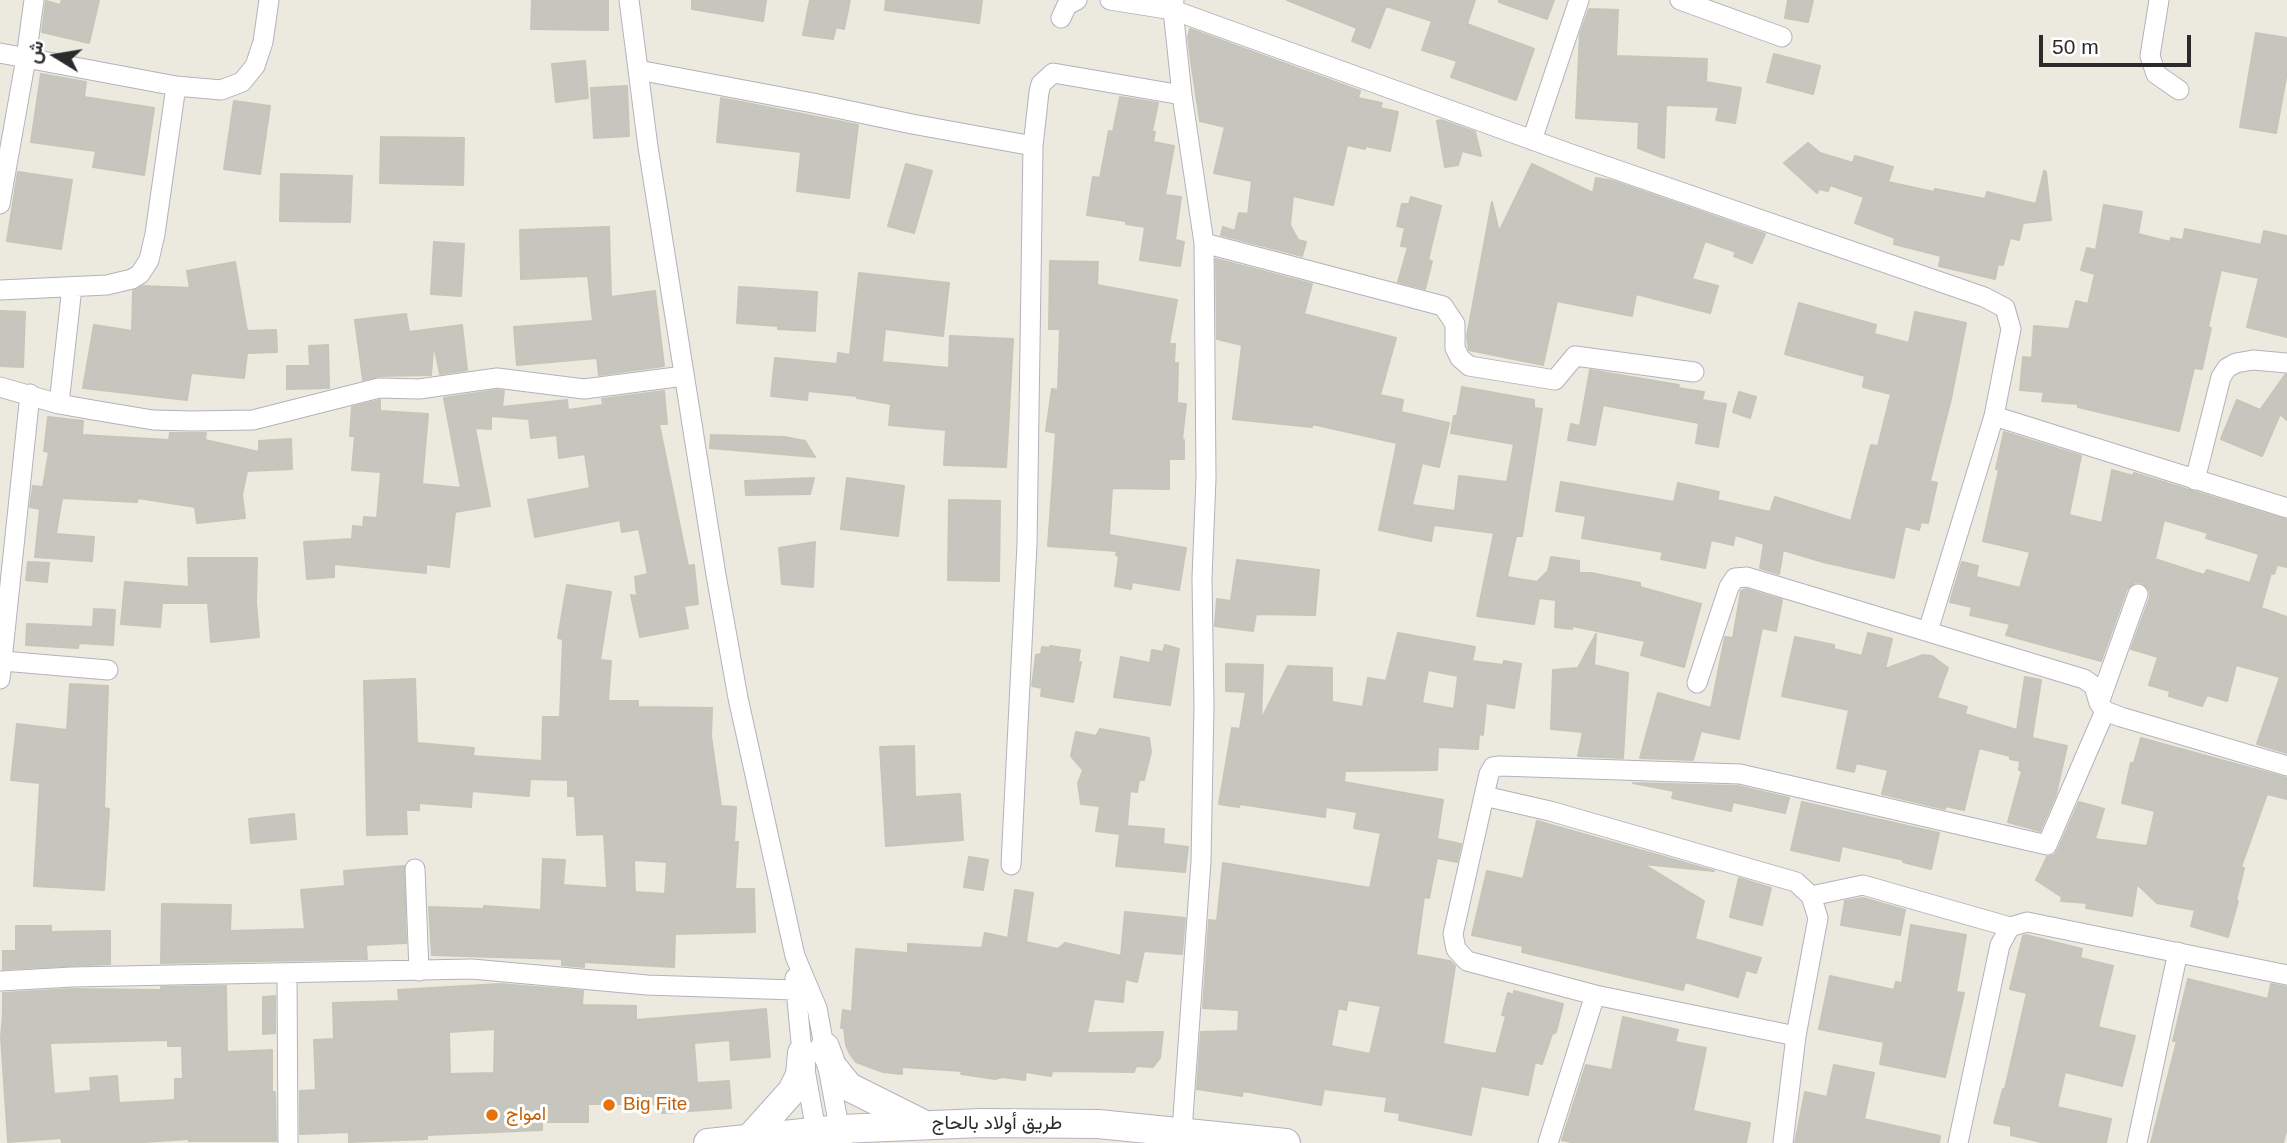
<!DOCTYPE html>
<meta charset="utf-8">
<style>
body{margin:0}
#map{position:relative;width:2287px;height:1143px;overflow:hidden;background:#ece9df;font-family:Arial,Vazirmatn,sans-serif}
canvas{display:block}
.north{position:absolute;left:21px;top:21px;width:70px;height:70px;-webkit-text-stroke:5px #fff;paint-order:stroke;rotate:281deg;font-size:19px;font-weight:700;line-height:28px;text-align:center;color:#2b2b2b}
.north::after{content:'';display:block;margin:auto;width:24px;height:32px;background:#2b2b2b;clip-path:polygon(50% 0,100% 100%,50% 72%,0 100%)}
.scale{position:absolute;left:2039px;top:35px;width:152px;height:32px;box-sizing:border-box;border:4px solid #2b2b2b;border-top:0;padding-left:9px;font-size:21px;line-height:24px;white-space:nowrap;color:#2b2b2b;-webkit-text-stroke:5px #fff;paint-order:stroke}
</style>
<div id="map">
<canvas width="2287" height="1143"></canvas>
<div class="north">ش</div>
<div class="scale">50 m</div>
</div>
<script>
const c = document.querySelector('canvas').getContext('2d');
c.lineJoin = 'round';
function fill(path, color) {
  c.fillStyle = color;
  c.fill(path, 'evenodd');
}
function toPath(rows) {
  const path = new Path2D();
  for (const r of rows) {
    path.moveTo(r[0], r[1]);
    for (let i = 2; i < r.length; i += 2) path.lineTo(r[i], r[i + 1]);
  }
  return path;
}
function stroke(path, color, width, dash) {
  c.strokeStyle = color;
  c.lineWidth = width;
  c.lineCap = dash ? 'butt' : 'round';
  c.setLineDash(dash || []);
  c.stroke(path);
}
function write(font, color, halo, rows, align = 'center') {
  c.font = font + ' Arial,Vazirmatn,sans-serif';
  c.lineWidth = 6;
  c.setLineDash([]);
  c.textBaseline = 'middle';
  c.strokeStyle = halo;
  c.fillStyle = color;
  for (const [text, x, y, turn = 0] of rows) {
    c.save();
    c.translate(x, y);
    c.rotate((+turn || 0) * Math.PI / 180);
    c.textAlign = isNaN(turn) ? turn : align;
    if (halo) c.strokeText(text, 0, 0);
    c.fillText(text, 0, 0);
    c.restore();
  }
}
const building = toPath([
 [62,0,99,0,89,43,42,32,46,1,60,5,62,0],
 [532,0,608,0,608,30,531,29,532,0],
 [692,0,766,0,763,21,692,9,692,0],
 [810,0,850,0,844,29,836,27,833,39,803,35,810,0],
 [886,0,982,0,979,23,885,10,886,0],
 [1287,0,1475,0,1467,24,1534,49,1516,100,1451,77,1457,61,1422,50,1432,21,1386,6,1370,48,1352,41,1357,28,1287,0],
 [1499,0,1554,0,1547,19,1499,2,1499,0],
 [1788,0,1813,0,1808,22,1785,18,1788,0],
 [1589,9,1618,10,1616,56,1707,59,1706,82,1741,88,1735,123,1716,120,1719,107,1666,105,1664,158,1638,148,1639,122,1576,118,1580,34,1589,9],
 [1190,29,1360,91,1358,98,1382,103,1380,108,1398,112,1390,151,1365,146,1365,149,1347,145,1333,205,1293,196,1290,225,1298,240,1306,242,1302,256,1221,235,1223,227,1235,231,1239,213,1248,214,1252,181,1214,173,1225,127,1200,121,1191,61,1188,37,1190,29],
 [2256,33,2287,38,2287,72,2276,133,2240,127,2256,33],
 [1774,54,1820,66,1813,94,1767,82,1774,54],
 [585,61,588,98,556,102,552,64,585,61],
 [41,74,86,82,84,97,154,108,144,175,93,167,96,151,31,142,41,74],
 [627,86,629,136,594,138,591,88,627,86],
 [1120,97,1158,103,1152,131,1155,132,1153,142,1174,146,1165,195,1181,197,1175,240,1184,242,1180,266,1140,260,1145,227,1126,224,1126,221,1087,215,1093,177,1100,178,1109,131,1113,132,1120,97],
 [721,98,858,125,849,198,797,191,801,152,717,142,721,98],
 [234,101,270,106,260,174,224,169,234,101],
 [1441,120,1475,132,1481,156,1462,151,1458,165,1445,167,1437,121,1441,120],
 [381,137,464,138,463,185,380,183,381,137],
 [1808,143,1820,153,1853,163,1855,156,1893,167,1888,182,1934,192,1935,189,1985,199,1987,192,2036,204,2044,171,2046,172,2051,220,2023,223,2019,240,2010,238,2003,265,1998,264,1995,279,1939,266,1941,256,1894,244,1895,238,1855,223,1864,197,1830,185,1828,191,1819,189,1817,193,1784,163,1808,143],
 [906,164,932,171,914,233,888,226,906,164],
 [1532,164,1593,193,1596,178,1613,181,1765,234,1752,263,1734,256,1736,252,1705,241,1692,279,1718,286,1710,313,1636,294,1632,316,1557,301,1543,365,1469,350,1467,336,1492,202,1499,232,1532,164],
 [18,172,72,180,61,249,7,241,18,172],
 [281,174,352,176,350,222,280,221,281,174],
 [1411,197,1441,206,1428,260,1432,261,1425,289,1398,282,1408,247,1401,246,1405,228,1397,226,1402,204,1409,204,1411,197],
 [2104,205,2142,212,2138,234,2170,242,2171,238,2183,240,2185,229,2261,245,2264,231,2287,236,2287,337,2247,327,2259,278,2221,270,2208,327,2211,328,2202,369,2194,368,2179,431,2078,407,2078,404,2042,401,2044,392,2020,390,2023,357,2032,358,2034,326,2069,329,2076,301,2088,304,2095,274,2081,270,2087,248,2096,250,2104,205],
 [609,227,611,297,655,291,664,366,599,375,597,358,517,365,514,327,593,321,588,276,521,279,520,230,609,227],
 [434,242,464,244,461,296,431,294,434,242],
 [1216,259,1312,284,1304,314,1396,338,1380,395,1403,400,1401,412,1449,423,1439,467,1422,463,1412,505,1455,511,1459,476,1507,482,1514,444,1451,433,1454,416,1457,416,1462,387,1534,400,1534,408,1542,409,1522,536,1516,536,1507,577,1537,582,1548,571,1551,557,1579,561,1579,573,1591,573,1640,583,1640,587,1701,604,1684,667,1641,655,1645,641,1573,626,1572,629,1555,627,1556,600,1539,598,1534,624,1477,616,1494,533,1434,525,1431,541,1379,530,1397,443,1312,424,1312,427,1233,419,1242,345,1217,339,1216,259],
 [1050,261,1098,262,1097,285,1177,300,1169,344,1175,344,1174,363,1178,363,1177,403,1186,404,1182,440,1184,440,1184,459,1169,459,1169,489,1112,488,1109,535,1186,548,1179,590,1132,582,1131,589,1115,586,1119,556,1116,555,1117,551,1048,546,1056,433,1046,431,1052,389,1058,390,1060,329,1049,329,1050,261],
 [235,262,247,331,276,330,277,352,247,353,244,378,191,373,187,400,83,388,94,325,132,331,133,291,144,286,190,288,187,271,235,262],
 [859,273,949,283,943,336,885,329,882,362,949,368,950,336,1013,339,1006,467,944,465,946,430,889,425,891,404,857,398,857,396,808,391,807,400,771,396,775,358,837,364,838,353,850,355,859,273],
 [739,287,817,292,815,331,778,329,778,326,737,323,739,287],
 [1799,303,1876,325,1874,334,1909,343,1915,312,1966,323,1951,399,1930,481,1937,483,1928,523,1921,522,1919,530,1905,526,1894,578,1823,562,1783,550,1779,574,1760,568,1764,544,1735,535,1733,545,1711,540,1705,568,1661,559,1663,552,1582,538,1586,516,1556,511,1561,482,1674,502,1678,483,1719,492,1717,500,1770,512,1775,497,1851,521,1871,445,1878,446,1891,394,1863,387,1865,376,1785,354,1799,303],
 [0,311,25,312,23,367,0,366,0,311],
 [406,314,409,332,462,325,467,370,440,374,435,350,433,350,431,375,379,376,363,380,355,320,406,314],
 [328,345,329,388,287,389,287,366,310,366,309,346,328,345],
 [1590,370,1679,385,1678,388,1704,392,1702,400,1726,404,1718,447,1696,443,1699,423,1603,405,1595,445,1568,440,1571,424,1580,426,1590,370],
 [2285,375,2287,375,2287,420,2280,414,2262,456,2221,439,2237,400,2260,410,2285,375],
 [497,390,504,391,502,407,567,400,568,410,603,405,602,399,664,391,667,424,659,424,688,566,694,565,698,604,684,606,688,628,640,637,631,595,637,596,635,577,648,574,639,529,622,532,620,520,535,537,528,500,590,488,585,454,559,458,557,435,531,438,529,419,491,416,491,429,475,428,490,506,455,512,449,567,426,564,426,573,334,564,334,577,307,579,304,542,352,539,353,526,363,527,364,517,377,518,381,472,352,470,355,436,350,436,352,407,380,400,380,411,428,414,422,484,461,488,444,398,497,390],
 [1739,392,1756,397,1750,418,1733,412,1739,392],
 [48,417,83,421,82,435,169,440,170,433,206,433,205,440,259,452,259,441,291,439,292,469,247,471,242,495,245,518,197,523,195,507,138,498,137,502,62,498,56,534,94,537,92,561,35,557,40,509,30,507,33,486,43,487,49,452,44,451,48,417],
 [2004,432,2081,456,2069,515,2102,523,2112,470,2133,476,2134,473,2287,520,2287,567,2277,565,2274,574,2271,573,2261,608,2287,617,2287,753,2257,744,2280,677,2236,665,2227,701,2207,695,2202,706,2169,696,2170,691,2149,685,2158,657,2131,649,2150,597,2150,591,2143,583,2135,582,2127,589,2101,661,2006,635,2010,624,1970,615,1972,607,1950,602,1962,562,1978,566,1976,577,2020,588,2030,552,1983,541,1999,470,1996,469,2004,432],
 [2164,520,2208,533,2206,538,2259,554,2250,583,2207,570,2204,575,2155,559,2164,520],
 [711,435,784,437,805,441,815,457,710,448,711,435],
 [814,478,810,494,746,495,745,481,814,478],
 [847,478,904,486,898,536,841,529,847,478],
 [949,500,1000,501,999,581,948,580,949,500],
 [815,542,813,587,782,584,779,548,815,542],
 [188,558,257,558,256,602,259,637,211,642,208,603,162,603,160,627,121,624,125,582,189,587,188,558],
 [1237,560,1319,570,1315,615,1256,614,1253,631,1215,626,1217,599,1231,601,1237,560],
 [28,562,49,563,47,582,26,580,28,562],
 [567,585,611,592,600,660,611,661,608,701,638,701,638,707,712,708,711,736,721,806,736,807,734,842,738,842,735,889,754,889,755,932,675,934,674,967,584,962,584,967,562,965,562,959,432,955,429,907,484,909,484,906,541,910,543,859,565,860,563,885,607,888,604,834,577,835,575,796,568,796,568,780,530,779,529,796,472,791,471,807,419,803,419,810,406,810,407,834,367,835,364,681,415,679,417,743,474,748,473,756,542,761,543,717,560,717,563,639,558,638,567,585],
 [634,860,667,862,665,894,635,892,634,860],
 [1746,589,1782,600,1776,631,1762,628,1739,739,1701,731,1693,760,1640,758,1658,693,1711,708,1725,637,1733,638,1741,591,1746,589],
 [94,609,115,610,113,645,79,643,78,648,26,645,27,624,93,627,94,609],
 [1398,633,1475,647,1472,661,1503,665,1504,661,1521,664,1514,708,1486,703,1483,735,1479,734,1478,749,1438,747,1437,770,1345,771,1344,782,1443,800,1437,839,1461,844,1457,862,1437,858,1429,898,1424,897,1416,955,1450,961,1455,966,1443,1044,1496,1054,1506,1016,1502,1015,1508,993,1514,995,1514,991,1563,1004,1556,1032,1552,1034,1542,1064,1535,1062,1528,1095,1481,1086,1471,1135,1399,1120,1400,1113,1385,1111,1387,1097,1324,1089,1321,1105,1243,1091,1242,1096,1197,1089,1201,1032,1238,1031,1239,1010,1203,1008,1209,920,1217,921,1223,863,1370,888,1381,833,1354,828,1357,812,1326,807,1325,817,1240,804,1239,807,1219,804,1232,728,1240,729,1246,692,1226,691,1226,664,1263,665,1261,720,1288,666,1332,668,1332,702,1363,707,1368,678,1386,681,1398,633],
 [1428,670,1458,676,1454,709,1422,703,1428,670],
 [1348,1000,1381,1006,1370,1054,1331,1046,1338,1008,1346,1010,1348,1000],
 [1868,633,1892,639,1885,669,1923,655,1932,656,1948,668,1937,698,1967,707,1965,714,2017,730,2025,677,2041,680,2032,738,2067,746,2056,794,2040,831,2008,822,2022,771,2019,770,2020,761,2010,759,2010,756,1979,748,1964,810,1945,806,1945,809,1882,794,1888,770,1856,763,1854,772,1837,768,1849,710,1782,696,1795,637,1834,645,1834,649,1862,656,1868,633],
 [1596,634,1594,665,1628,673,1623,758,1578,756,1583,732,1551,729,1553,670,1578,668,1596,634],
 [1165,645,1179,649,1170,705,1114,697,1121,657,1150,663,1152,650,1163,652,1165,645],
 [1050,646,1080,650,1078,662,1081,662,1073,702,1041,696,1042,688,1032,686,1036,655,1041,654,1042,647,1050,648,1050,646],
 [70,684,108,686,104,808,109,809,104,890,34,886,40,783,11,780,17,724,67,730,70,684],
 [1100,729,1149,738,1151,752,1144,780,1139,780,1137,792,1130,791,1127,826,1164,829,1163,844,1188,847,1185,872,1116,866,1120,834,1096,831,1100,806,1081,804,1078,783,1083,770,1071,756,1076,732,1096,736,1100,729],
 [2141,738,2287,778,2287,799,2267,794,2241,867,2244,868,2236,901,2238,901,2228,937,2191,926,2195,910,2157,903,2137,884,2132,916,2086,908,2087,903,2061,901,2062,897,2036,880,2047,857,2054,855,2058,850,2079,802,2104,809,2095,839,2147,846,2155,811,2122,803,2131,763,2134,763,2141,738],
 [914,746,915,797,960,794,963,840,886,846,880,747,914,746],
 [1633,783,1738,786,1789,798,1785,813,1733,802,1731,811,1672,798,1674,791,1633,783],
 [1802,802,1939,833,1931,869,1903,862,1904,860,1842,846,1839,861,1791,850,1802,802],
 [294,814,296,839,251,843,249,819,294,814],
 [1537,821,1714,871,1643,864,1704,901,1695,939,1761,958,1756,973,1746,970,1738,997,1685,982,1683,990,1522,952,1523,946,1472,935,1487,871,1523,879,1537,821],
 [969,857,988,860,983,890,964,887,969,857],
 [404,866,406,943,366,945,367,959,161,963,162,904,231,905,230,931,305,929,301,890,345,886,344,871,404,866],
 [1739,878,1771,888,1762,925,1730,917,1739,878],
 [1015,890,1033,893,1026,942,1058,949,1065,943,1121,956,1125,912,1185,918,1182,954,1144,951,1137,982,1125,979,1123,1002,1094,999,1087,1033,1163,1032,1160,1058,1153,1067,1136,1066,1134,1072,1052,1071,1051,1076,1026,1072,1025,1080,1002,1077,995,1079,961,1074,962,1071,902,1067,902,1074,883,1072,856,1062,850,1054,846,1045,844,1028,841,1028,843,1010,852,1012,856,949,908,953,908,944,982,948,985,933,1008,938,1015,890],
 [1863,898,1905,910,1900,935,1841,925,1845,901,1863,898],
 [1911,925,1966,935,1956,992,1964,993,1945,1077,1880,1064,1884,1042,1819,1029,1830,976,1894,990,1896,982,1902,983,1911,925],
 [16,926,51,926,51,932,110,931,110,964,3,969,3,951,16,951,16,926],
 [2026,935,2082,949,2080,958,2113,966,2098,1027,2135,1036,2122,1086,2065,1072,2057,1107,2111,1119,2106,1143,2045,1143,2011,1135,2011,1126,1994,1123,2003,1089,2005,1089,2027,993,2010,989,2023,936,2026,935],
 [2188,979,2268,999,2271,984,2287,987,2287,1128,2283,1143,2151,1143,2177,1041,2173,1041,2188,979],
 [500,984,583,991,582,1005,636,1006,636,1020,766,1009,770,1057,731,1060,730,1040,694,1043,697,1083,729,1081,731,1108,662,1113,661,1104,588,1104,588,1122,542,1122,542,1130,427,1135,427,1139,349,1142,349,1132,300,1134,300,1091,316,1090,314,1040,334,1039,333,1003,399,1001,398,990,500,984],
 [495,1029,494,1073,450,1074,449,1032,495,1029],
 [226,986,227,1052,272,1050,272,1092,275,1092,276,1141,189,1141,189,1139,129,1143,62,1143,61,1138,8,1142,1,1037,3,1014,3,993,72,989,161,990,161,987,226,986],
 [168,1040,168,1046,182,1046,183,1079,175,1079,175,1100,119,1103,117,1076,90,1078,91,1091,54,1094,50,1043,168,1040],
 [275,996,275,1033,263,1034,263,997,275,996],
 [1623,1017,1678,1030,1675,1042,1706,1048,1693,1111,1750,1123,1746,1143,1575,1143,1562,1140,1586,1065,1612,1070,1623,1017],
 [1834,1065,1874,1073,1864,1119,1940,1136,1939,1143,1795,1143,1805,1092,1827,1097,1834,1065]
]);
const minor = toPath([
 [629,0,648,147,716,575,738,698,795,956,817,1008,842,1143],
 [1110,0,1173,10,1571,154,1984,297,2005,308,2011,329,1994,416,1928,631],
 [1174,0,1173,10,1182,95,1204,243,1206,478,1202,578,1204,706,1201,861,1182,1131],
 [1680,0,1782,37],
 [2159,0,2150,56,2156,74,2179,90],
 [1061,18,1067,5,1077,0],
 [0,53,176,86,221,90,242,82,255,66,263,42,269,0],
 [638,70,813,103,912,124,1033,146],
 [1532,140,1579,0],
 [0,204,26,58,34,0],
 [1204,243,1443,306,1455,324,1455,348,1460,358,1469,366,1555,380,1575,356,1694,372],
 [0,290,107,285,132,279,140,274,149,260,155,234,176,86],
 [0,387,59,404,93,410,153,420,192,421,253,420,379,388,419,389,497,378,584,389,684,376],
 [59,404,72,287],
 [1994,416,2287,508],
 [2195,480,2221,377,2227,368,2236,363,2253,360,2287,363],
 [3,661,108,670],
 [0,679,30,394],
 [1697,683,1729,587,1735,578,1747,577,2084,679,2094,686,2099,703,2105,711,2121,717,2287,766],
 [2099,703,2138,594],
 [1484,796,1489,774,1493,767,1500,766,1740,774,2047,845,2105,711],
 [1011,865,1027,544,1033,146,1039,92,1041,84,1053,73,1182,95],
 [415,869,419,971],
 [1811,896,1863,885,2010,927,2027,922,2287,975],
 [287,973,288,1143],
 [795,978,802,1053,818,1142],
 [0,981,72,977,472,969,647,985,794,990],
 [1548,1143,1595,995],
 [1783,1143,1796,1036,1818,918,1811,896,1796,882,1550,811,1484,796,1453,934,1456,949,1467,961,1595,995,1796,1036],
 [1958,1143,2000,945,2010,927],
 [2137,1143,2178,952]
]);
const secondary = toPath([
 [825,1047,832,1066,849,1087,921,1123],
 [749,1139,792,1091,800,1075,802,1053],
 [708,1143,841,1129,981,1123,1098,1124,1286,1143]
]);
const markers = [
 [609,1105,7,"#e8710a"],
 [492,1115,7,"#e8710a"]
];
const foodNames = [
 ["Big Fite",623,1105],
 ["امواج",506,1115]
];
const streetNames = [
 ["طريق أولاد بالحاج",997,1124]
];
fill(building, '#c7c6be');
stroke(building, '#c7c5b8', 2);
stroke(minor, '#b3b2bd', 21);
stroke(secondary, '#b3b2bd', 30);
stroke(minor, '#fff', 19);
stroke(secondary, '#fff', 28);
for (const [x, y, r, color] of markers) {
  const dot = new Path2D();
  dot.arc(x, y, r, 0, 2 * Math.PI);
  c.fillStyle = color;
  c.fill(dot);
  stroke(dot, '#fff', 2.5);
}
write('19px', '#c56008', '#fff', foodNames, 'left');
write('19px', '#2b2b2b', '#fff', streetNames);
</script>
